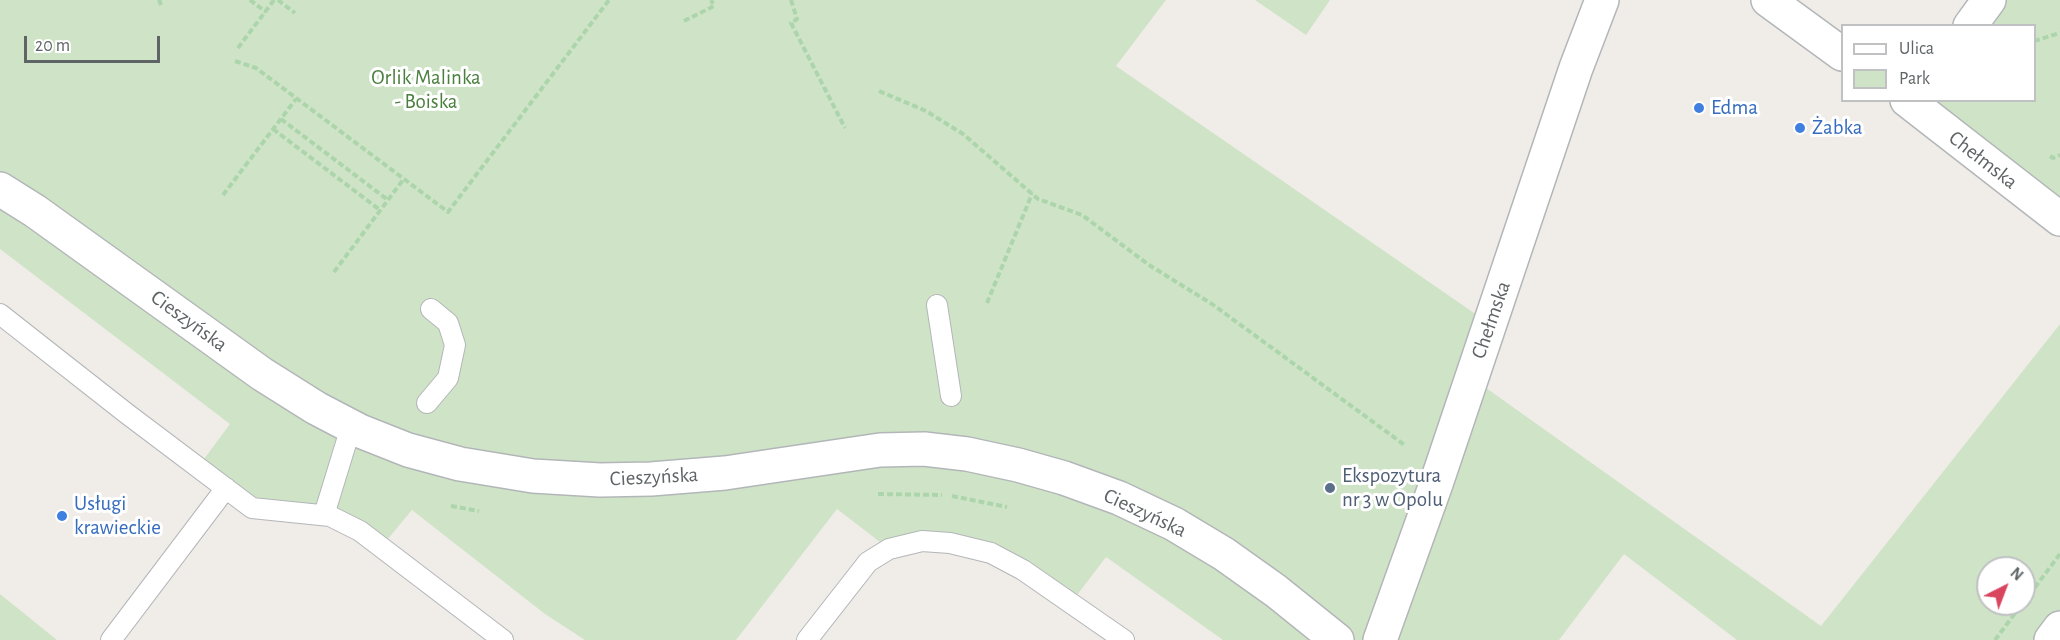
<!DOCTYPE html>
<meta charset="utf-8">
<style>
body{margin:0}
#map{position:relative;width:2060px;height:640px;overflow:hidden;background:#f0ece8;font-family:"Alegreya Sans",sans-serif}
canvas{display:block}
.legend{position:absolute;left:1841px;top:24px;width:195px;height:78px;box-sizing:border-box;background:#fff;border:2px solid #bfc1c2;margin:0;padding:8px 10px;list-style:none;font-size:18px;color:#5f6466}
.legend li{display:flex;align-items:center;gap:12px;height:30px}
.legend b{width:30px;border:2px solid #bfc1c2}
.north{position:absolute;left:1976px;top:556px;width:60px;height:60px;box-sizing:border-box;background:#fff;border:2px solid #bfc1c2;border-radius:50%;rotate:42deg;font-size:16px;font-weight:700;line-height:24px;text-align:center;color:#5f6466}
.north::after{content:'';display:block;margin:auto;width:21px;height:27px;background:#d9455f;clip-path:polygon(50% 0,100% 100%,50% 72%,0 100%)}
.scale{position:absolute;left:24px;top:36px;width:136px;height:27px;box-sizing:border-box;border:3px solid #5f6466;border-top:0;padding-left:8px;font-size:18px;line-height:21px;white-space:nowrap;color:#5f6466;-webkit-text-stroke:4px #fff;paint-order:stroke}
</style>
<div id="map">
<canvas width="2060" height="640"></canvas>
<ul class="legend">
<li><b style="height:8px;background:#fff"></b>Ulica</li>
<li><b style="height:16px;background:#cfe4c7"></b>Park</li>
</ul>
<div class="north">N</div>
<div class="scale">20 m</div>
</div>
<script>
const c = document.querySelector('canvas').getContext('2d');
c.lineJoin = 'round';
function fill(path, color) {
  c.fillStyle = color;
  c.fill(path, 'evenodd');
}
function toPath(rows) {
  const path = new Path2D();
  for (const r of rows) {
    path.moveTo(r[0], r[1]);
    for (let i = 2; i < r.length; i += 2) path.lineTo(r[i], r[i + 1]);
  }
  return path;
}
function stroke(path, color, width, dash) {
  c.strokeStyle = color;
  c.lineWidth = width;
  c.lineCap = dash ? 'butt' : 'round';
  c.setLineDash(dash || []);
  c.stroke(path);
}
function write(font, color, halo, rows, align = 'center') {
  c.font = font + ' "Alegreya Sans",sans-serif';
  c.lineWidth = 6;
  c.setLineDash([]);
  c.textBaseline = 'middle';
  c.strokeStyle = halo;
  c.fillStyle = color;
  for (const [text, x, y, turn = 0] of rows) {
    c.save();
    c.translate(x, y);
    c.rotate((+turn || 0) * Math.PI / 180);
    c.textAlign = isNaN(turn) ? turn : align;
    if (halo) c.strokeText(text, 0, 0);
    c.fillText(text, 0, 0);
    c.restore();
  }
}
const green = toPath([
 [0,0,1166,0,1116,66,1490,324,1472,378,1821,626,2060,324,2060,628,2051,640,1737,640,1624,554,1559,640,1223,640,1106,557,1071,603,991,553,889,549,837,509,736,640,585,640,545,614,412,510,381,547,360,531,280,512,198,467,230,424,0,249],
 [1988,568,2024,568,2024,604,1988,604],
 [1255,0,1330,0,1306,35],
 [1989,0,2060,0,2060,219,1911,100,2034,100,2034,26,1970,25],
 [0,594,57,640,0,640]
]);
const path = toPath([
 [159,0,161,5],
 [250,0,266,12],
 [278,0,295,13],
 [791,0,797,19,791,23,845,128],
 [684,21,714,6,711,0],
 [2034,41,2060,33],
 [238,48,274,0],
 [235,61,256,68,448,212,609,0],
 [879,91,926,111,963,134,1038,199,1082,215,1149,265,1212,304,1406,446],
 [281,119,388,200],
 [273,129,380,210],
 [2050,156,2053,158,2060,155],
 [223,195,296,99],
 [334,272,403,180],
 [987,303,1032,194],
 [878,494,942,495],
 [952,496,1007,507],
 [451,506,479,511],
 [2024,602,2060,554],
 [1995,640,2022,604]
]);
const service = toPath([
 [937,305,951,396],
 [0,314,126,413,252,508,330,516,360,531,503,640],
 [427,403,448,378,455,345,448,323,431,309],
 [324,515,351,427],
 [111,640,226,488],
 [807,640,868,562,889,549,922,541,950,543,991,553,1023,570,1124,640]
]);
const minor = toPath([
 [1768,0,1842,54],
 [1970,26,1989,0],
 [1907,100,2060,219],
 [0,189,35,211,262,374,316,408,360,431,408,450,460,464,533,476,600,480,651,479,725,473,880,450,924,449,967,454,1018,465,1064,478,1119,498,1174,524,1224,554,1276,591,1337,640],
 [1380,640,1436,484,1576,68,1602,0]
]);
const tertiary = toPath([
 [2051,640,2060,628]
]);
const markers = [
 [1699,108,6,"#3f7fe0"],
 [1800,128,6,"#3f7fe0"],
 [1330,488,6,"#5c6f8a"],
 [62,516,6,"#3f7fe0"]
];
const parkNames = [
 ["Orlik Malinka",426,78],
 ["- Boiska",426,102]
];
const shopNames = [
 ["Edma",1711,108],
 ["Żabka",1812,128],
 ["Usługi",74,504],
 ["krawieckie",74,528]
];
const streetNames = [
 ["Chełmska",1983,160,38],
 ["Chełmska",1491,320,-71],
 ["Cieszyńska",189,321,36],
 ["Cieszyńska",654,477,-3],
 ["Cieszyńska",1145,513,25]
];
const serviceNames = [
 ["Ekspozytura",1342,476],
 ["nr 3 w Opolu",1342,500]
];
fill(green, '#cfe4c7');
stroke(service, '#b3b6b8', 22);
stroke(minor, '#b3b6b8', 36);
stroke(tertiary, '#b3b6b8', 36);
stroke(path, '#acd5ac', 4, [6, 3]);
stroke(service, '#fff', 20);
stroke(minor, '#fff', 33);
stroke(tertiary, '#fff', 33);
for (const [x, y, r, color] of markers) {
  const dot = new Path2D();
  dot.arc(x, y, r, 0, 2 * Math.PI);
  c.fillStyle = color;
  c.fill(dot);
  stroke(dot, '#fff', 2);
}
write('21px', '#4b7f3e', '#fff', parkNames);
write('21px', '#366cbe', '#fff', shopNames, 'left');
write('21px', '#5f6466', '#fff', streetNames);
write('21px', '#4e5e75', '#fff', serviceNames, 'left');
</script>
